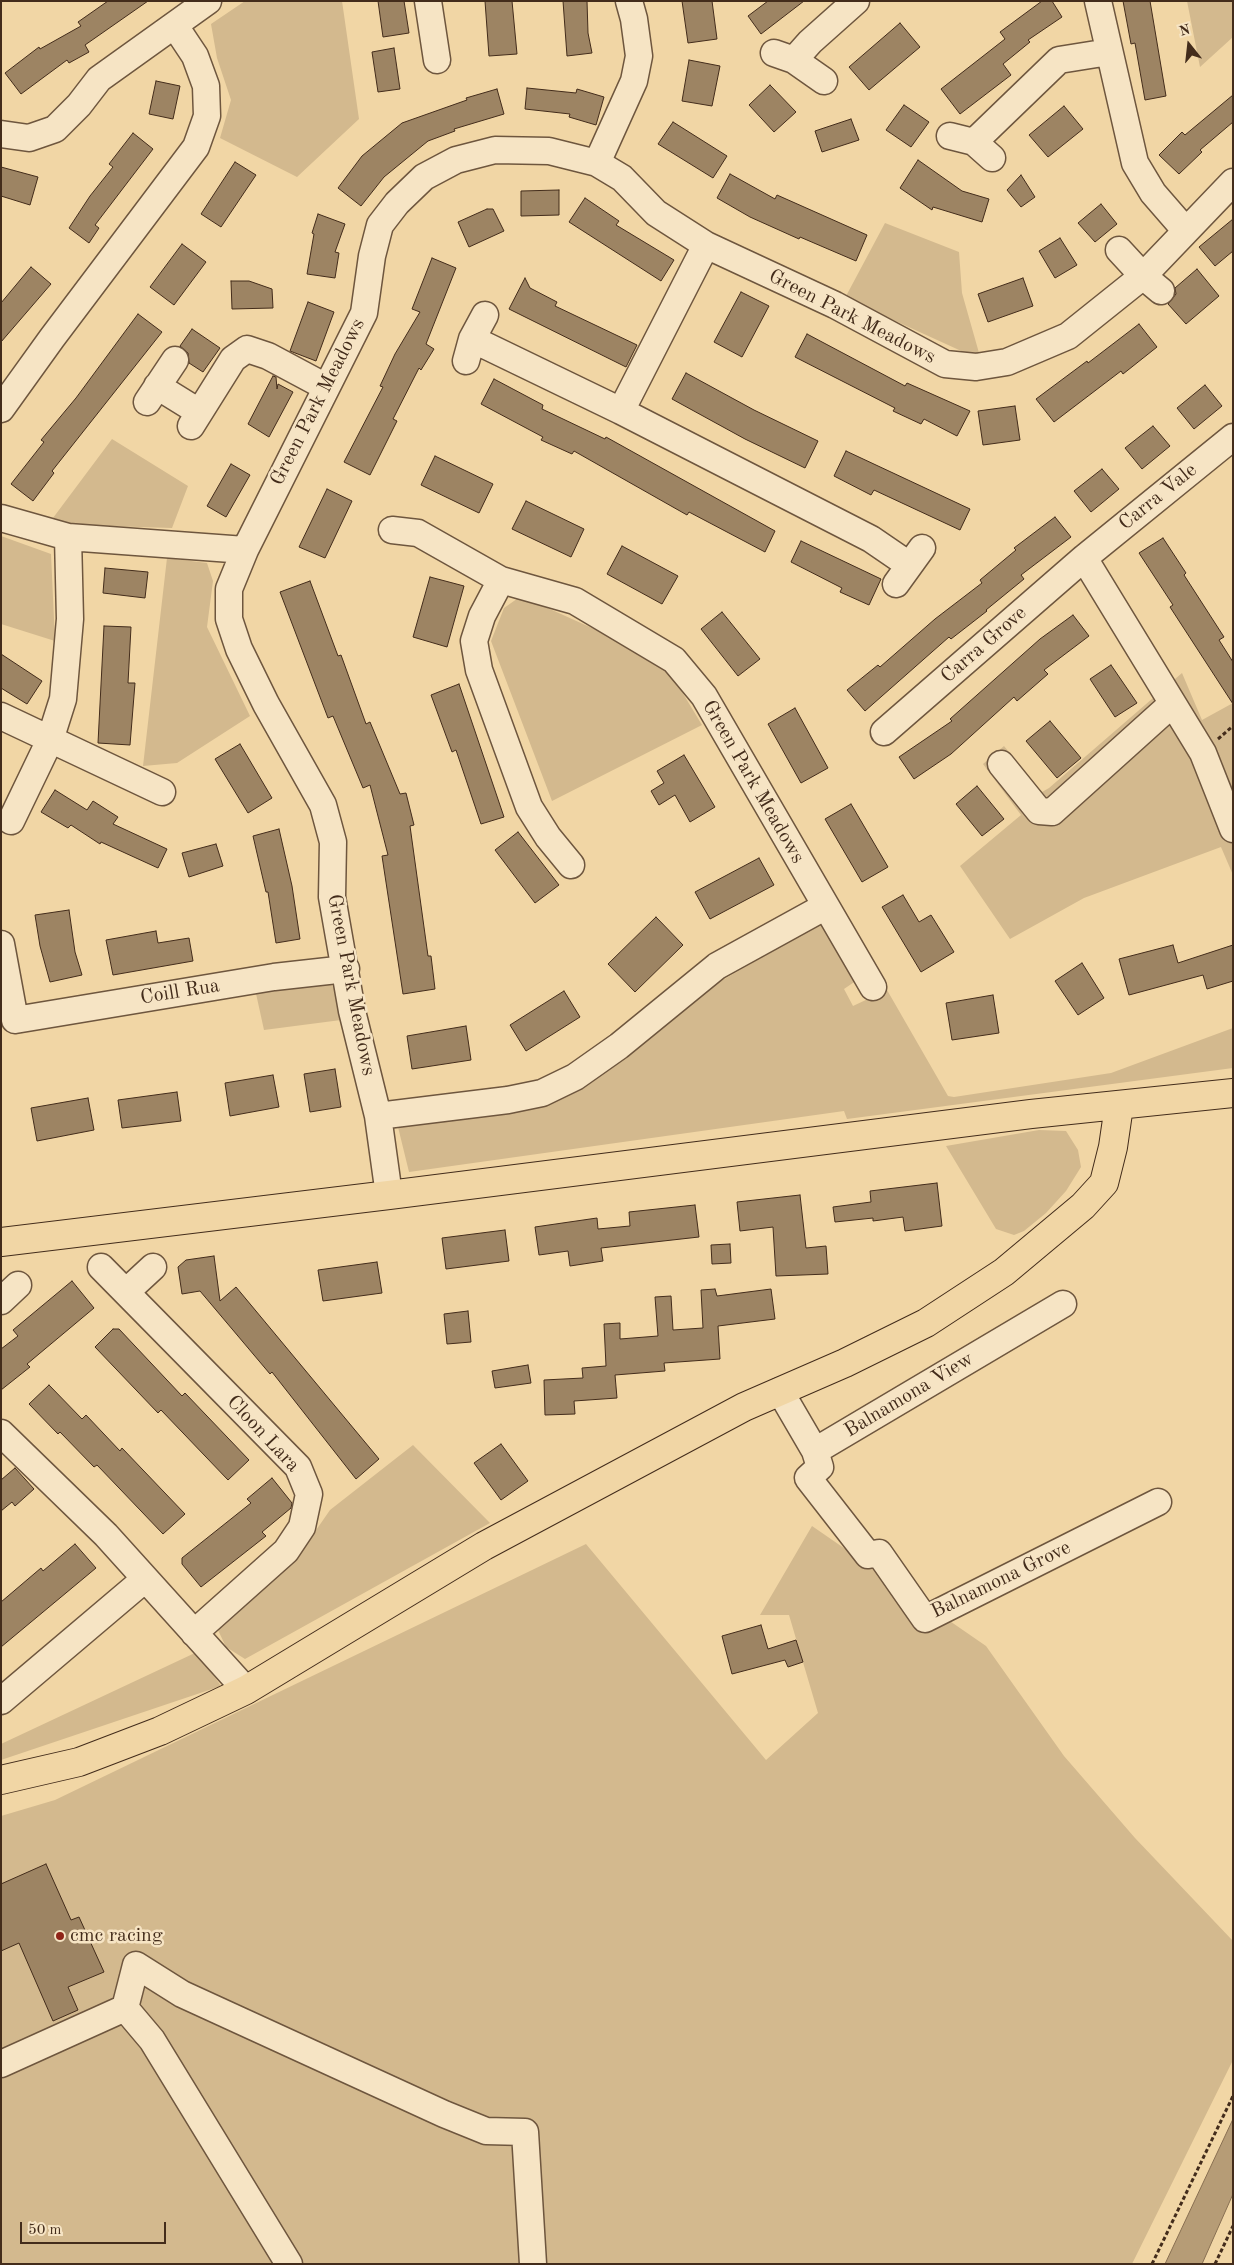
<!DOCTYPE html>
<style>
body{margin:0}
#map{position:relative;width:1234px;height:2265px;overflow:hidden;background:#f1d6a5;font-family:"Old Standard TT",serif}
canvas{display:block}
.frame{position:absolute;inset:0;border:2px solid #432c1b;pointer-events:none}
.north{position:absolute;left:1164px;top:20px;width:50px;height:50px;-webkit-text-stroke:4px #f6e4c4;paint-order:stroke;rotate:344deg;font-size:14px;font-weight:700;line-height:20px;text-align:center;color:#432c1b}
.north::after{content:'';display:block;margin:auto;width:18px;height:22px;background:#432c1b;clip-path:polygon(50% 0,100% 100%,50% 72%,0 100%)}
.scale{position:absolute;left:20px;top:2222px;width:146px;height:22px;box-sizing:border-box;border:2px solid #432c1b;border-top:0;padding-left:6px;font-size:15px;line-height:18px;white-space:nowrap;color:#432c1b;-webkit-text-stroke:4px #f6e4c4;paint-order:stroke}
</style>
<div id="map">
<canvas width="1234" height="2265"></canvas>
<div class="frame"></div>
<div class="north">N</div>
<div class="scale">50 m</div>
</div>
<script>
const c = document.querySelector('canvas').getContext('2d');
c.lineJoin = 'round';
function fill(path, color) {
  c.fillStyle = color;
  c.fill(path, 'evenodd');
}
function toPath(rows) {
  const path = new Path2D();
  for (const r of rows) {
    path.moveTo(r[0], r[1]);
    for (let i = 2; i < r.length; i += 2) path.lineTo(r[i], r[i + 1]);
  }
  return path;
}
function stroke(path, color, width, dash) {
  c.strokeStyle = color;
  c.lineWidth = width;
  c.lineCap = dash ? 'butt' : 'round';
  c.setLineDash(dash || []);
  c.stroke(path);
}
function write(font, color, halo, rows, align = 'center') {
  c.font = font + ' "Old Standard TT",serif';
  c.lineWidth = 5;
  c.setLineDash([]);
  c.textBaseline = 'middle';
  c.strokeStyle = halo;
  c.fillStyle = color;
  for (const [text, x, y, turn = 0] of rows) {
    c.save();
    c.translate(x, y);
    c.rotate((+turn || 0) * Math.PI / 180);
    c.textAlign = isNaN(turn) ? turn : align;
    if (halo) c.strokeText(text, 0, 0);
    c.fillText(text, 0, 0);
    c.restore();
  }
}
const green = toPath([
 [245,1,342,1,359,119,297,177,220,138,231,100,217,58,211,24],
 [1187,1,1233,1,1233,37,1200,67],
 [885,223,959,252,962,293,981,360,845,298],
 [112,439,188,486,172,528,74,525,53,518],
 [1,536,51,554,55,641,1,624],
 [167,558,207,563,213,581,207,627,250,716,177,763,143,766],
 [521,596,623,642,670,672,702,725,552,801,491,641,504,608],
 [1182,673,1202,720,1233,703,1233,875,1221,847,1084,898,1010,939,960,866,1021,815,983,764,1004,746,1042,792,1049,788],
 [827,920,860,978,844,989,853,1006,887,990,948,1096,954,1097,1111,1073,1233,1028,1233,1068,847,1119,844,1111,409,1172,398,1127,560,1092,621,1062,714,985],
 [329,982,337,991,341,1020,264,1030,255,989],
 [1039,1130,1066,1131,1078,1150,1081,1167,1066,1191,1046,1213,1024,1231,1014,1235,996,1229,946,1146],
 [413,1445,490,1523,245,1659,226,1647,217,1628,312,1536,330,1510],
 [812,1526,986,1646,1064,1756,1135,1838,1233,1941,1233,2060,1132,2264,1,2264,1,1816,55,1800,586,1544,766,1760,818,1713,789,1615,760,1615],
 [197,1652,221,1686,1,1760,1,1744]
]);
const water = toPath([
 [1233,2119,1233,2194,1202,2264,1165,2264,1233,2119]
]);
const building = toPath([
 [108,1,148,1,85,45,89,52,69,63,67,60,21,94,5,73,39,47,40,49,81,26,78,22,108,1],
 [378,1,404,1,409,33,383,37,378,1],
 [485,1,512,1,517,54,489,56,485,1],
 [563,1,587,1,588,33,592,53,567,56,563,1],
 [682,1,712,1,717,39,688,43,682,1],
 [768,1,804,1,761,34,748,16,768,1],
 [1042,1,1052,1,1062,17,1028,40,1030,42,1003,64,1011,75,960,114,941,89,1005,39,1000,32,1042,1],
 [1123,1,1150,1,1166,96,1145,100,1135,43,1131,44,1123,1],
 [900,23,920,47,869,90,849,67,900,23],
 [394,48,400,89,378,92,372,52,394,48],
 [689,60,720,66,712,106,682,101,689,60],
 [156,81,180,86,173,119,149,114,156,81],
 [770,85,796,112,774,132,749,105,770,85],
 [527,88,576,93,577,89,604,97,596,125,569,117,570,114,525,109,527,88],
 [497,89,504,114,454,129,455,131,428,141,384,177,361,206,338,188,362,156,402,123,467,100,466,98,497,89],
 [1233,95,1233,122,1200,150,1202,152,1179,174,1159,155,1182,132,1185,135,1233,95],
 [904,105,929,122,911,147,886,130,904,105],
 [1064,106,1083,129,1048,157,1029,135,1064,106],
 [851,119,859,140,822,152,815,131,851,119],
 [673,122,727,156,713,178,658,144,673,122],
 [133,133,153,149,95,225,99,228,89,243,69,228,90,196,113,167,109,164,133,133],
 [918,160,962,191,989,199,982,222,933,207,932,210,900,188,918,160],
 [235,162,256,175,221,227,201,214,235,162],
 [1,167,38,177,30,205,1,196,1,167],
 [730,174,775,199,777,195,867,235,856,261,800,237,799,239,750,217,717,198,730,174],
 [1021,175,1035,197,1021,207,1007,190,1021,175],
 [559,190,559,215,521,216,521,191,559,190],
 [585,198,619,221,616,225,674,260,661,281,569,222,585,198],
 [1101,204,1117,224,1095,242,1078,223,1101,204],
 [487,209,493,209,504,231,469,247,458,222,487,209],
 [318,214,345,224,335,252,339,253,335,278,307,274,314,234,312,233,318,214],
 [1233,219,1233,251,1215,266,1199,247,1233,219],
 [1060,238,1077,265,1055,278,1039,251,1060,238],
 [182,244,206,262,174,305,150,287,182,244],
 [432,258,456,268,426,344,434,349,421,370,419,368,393,419,397,421,370,475,344,462,383,387,380,386,395,354,420,312,412,309,432,258],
 [31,267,51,284,1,342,1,303,31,267],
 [1197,269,1219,296,1186,324,1168,304,1176,294,1175,288,1197,269],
 [525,278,530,288,557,302,555,306,637,345,626,367,509,309,525,278],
 [1023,278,1033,306,988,322,978,294,1023,278],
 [231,281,249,281,272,289,273,308,232,309,231,281],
 [741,292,769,306,742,357,714,342,741,292],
 [308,302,334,312,316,361,290,351,308,302],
 [138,314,162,332,52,471,54,473,33,501,11,484,44,442,41,440,76,398,138,314],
 [1139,324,1157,347,1123,374,1121,371,1054,422,1036,399,1087,361,1088,363,1139,324],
 [192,329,220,348,203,372,189,363,188,353,180,346,192,329],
 [807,334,905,386,907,383,970,411,957,436,924,419,921,424,893,411,895,408,795,357,807,334],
 [686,373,754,410,818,441,805,468,745,439,672,399,686,373],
 [273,376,276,377,277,389,278,384,293,392,269,437,248,424,273,376],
 [494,379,543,405,542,409,605,439,606,437,775,531,765,552,689,512,687,515,574,451,572,454,541,440,543,437,481,404,494,379],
 [1205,385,1222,406,1194,429,1177,408,1205,385],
 [1015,406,1020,440,983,445,978,411,1015,406],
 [1153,426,1170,446,1142,469,1125,448,1153,426],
 [846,451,970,509,960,530,874,490,871,495,834,476,846,451],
 [435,456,493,484,479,513,421,485,435,456],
 [231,464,250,475,226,517,207,506,231,464],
 [1102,469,1119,489,1091,512,1074,491,1102,469],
 [327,489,352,501,325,558,299,547,327,489],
 [526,501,584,529,571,557,512,529,526,501],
 [1055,517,1071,537,1021,575,1024,579,986,610,987,611,951,639,949,637,865,711,847,690,878,665,880,667,935,619,982,583,980,580,1016,550,1014,548,1055,517],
 [1163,538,1186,573,1184,575,1224,637,1219,640,1233,662,1233,704,1170,607,1173,605,1139,553,1163,538],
 [801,541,881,579,869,605,840,592,842,588,791,562,801,541],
 [622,546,678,576,662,604,607,574,622,546],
 [105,568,148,572,145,598,103,593,105,568],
 [430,577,464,586,447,647,413,637,430,577],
 [310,581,338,656,341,655,366,724,370,722,400,794,406,793,414,825,410,826,428,956,431,956,435,989,403,994,382,856,388,855,370,785,363,788,333,716,328,718,280,592,310,581],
 [722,612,760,659,738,676,701,629,722,612],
 [1073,615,1089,636,1044,670,1048,674,1017,701,1014,697,951,754,914,779,899,757,952,721,950,719,1040,639,1073,615],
 [104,626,131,627,128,683,135,683,130,745,98,743,104,626],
 [1,654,42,681,27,704,1,688,1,654],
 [1111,665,1137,703,1115,717,1090,679,1111,665],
 [459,684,504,817,481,824,456,750,452,752,431,695,459,684],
 [795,708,828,768,801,783,768,724,795,708],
 [1050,721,1081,758,1057,778,1026,741,1050,721],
 [240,744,272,798,248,813,215,759,240,744],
 [684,755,715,807,690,822,675,795,659,805,651,791,664,783,657,771,684,755],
 [977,786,1004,819,982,836,956,804,977,786],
 [55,790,87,810,93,801,118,817,113,824,167,849,158,868,101,842,100,844,71,825,68,828,41,812,55,790],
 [851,804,888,867,862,882,825,819,851,804],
 [279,829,292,886,300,939,276,943,268,892,266,892,253,836,279,829],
 [518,832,559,885,535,903,495,850,518,832],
 [216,844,223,866,189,877,182,853,216,844],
 [759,858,774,885,710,919,695,892,759,858],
 [903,895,919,922,931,915,954,952,921,972,882,907,903,895],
 [69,910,75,952,82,975,50,982,40,946,35,915,69,910],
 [656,917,683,945,635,992,608,964,656,917],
 [156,931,158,943,189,938,193,961,113,975,106,940,156,931],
 [1173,945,1178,963,1233,945,1233,981,1207,989,1203,975,1129,995,1119,959,1173,945],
 [1082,963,1104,998,1078,1015,1055,981,1082,963],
 [564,991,580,1017,526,1051,510,1025,564,991],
 [993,995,999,1033,952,1040,946,1003,993,995],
 [466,1026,471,1060,412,1069,407,1036,466,1026],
 [335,1069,341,1107,310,1112,304,1074,335,1069],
 [273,1075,279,1107,230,1116,225,1083,273,1075],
 [177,1092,181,1121,122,1128,118,1100,177,1092],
 [88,1098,94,1130,37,1141,31,1108,88,1098],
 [937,1183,942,1226,905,1231,903,1217,873,1221,873,1218,835,1222,833,1207,871,1202,870,1191,937,1183],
 [800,1195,806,1248,826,1246,828,1274,776,1276,773,1227,740,1231,737,1202,800,1195],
 [695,1205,699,1237,601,1248,603,1261,570,1266,568,1251,539,1255,535,1227,597,1218,598,1229,630,1226,629,1212,695,1205],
 [505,1230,509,1261,446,1269,442,1238,505,1230],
 [730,1244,731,1263,712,1264,711,1245,730,1244],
 [214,1256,220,1301,236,1287,379,1459,356,1479,272,1372,270,1374,200,1291,182,1294,178,1267,186,1260,214,1256],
 [377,1262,382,1293,323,1301,318,1270,377,1262],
 [72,1281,94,1308,27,1364,30,1367,1,1390,1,1349,18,1336,13,1330,72,1281],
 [715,1289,717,1296,771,1289,775,1319,718,1326,720,1359,664,1363,665,1371,615,1375,617,1398,574,1401,575,1414,545,1415,544,1380,583,1378,582,1368,606,1366,604,1324,620,1323,620,1339,658,1336,655,1297,671,1296,673,1330,703,1328,701,1290,715,1289],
 [468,1311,471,1342,447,1344,444,1314,468,1311],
 [113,1329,119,1329,182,1396,185,1393,249,1460,228,1480,161,1410,158,1413,95,1347,113,1329],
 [528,1365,531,1383,495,1388,492,1371,528,1365],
 [49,1385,82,1419,86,1415,120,1451,122,1448,185,1514,163,1534,97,1465,94,1467,60,1432,58,1434,29,1404,49,1385],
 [501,1444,528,1481,501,1500,474,1463,501,1444],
 [15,1468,34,1489,15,1506,12,1502,1,1511,1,1480,15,1468],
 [272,1478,292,1503,291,1508,262,1532,266,1536,201,1587,182,1564,182,1558,251,1503,247,1499,272,1478],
 [75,1544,96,1568,1,1647,1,1602,41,1568,43,1571,75,1544],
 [761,1625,768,1649,796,1640,803,1662,788,1667,785,1660,732,1674,722,1636,761,1625],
 [46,1864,71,1920,79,1917,104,1972,68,1987,78,2010,53,2021,19,1943,1,1951,1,1884,46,1864]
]);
const path = toPath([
 [1218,739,1233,726],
 [1152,2264,1233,2096],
 [1215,2264,1233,2226]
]);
const minor = toPath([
 [428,1,437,60],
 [1098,1,1135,163,1153,193,1186,231],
 [774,53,794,60,824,81],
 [794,60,810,42,856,1],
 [1,134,29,138,55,129,79,105,99,79,208,1],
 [950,136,974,142,992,158],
 [974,142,1059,60,1109,52],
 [597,163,634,81,639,56,634,19,629,1],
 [1119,250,1143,276,1161,291],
 [472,339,621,411,871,539,909,565],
 [466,361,472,339,485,315],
 [157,386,199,412],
 [147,402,175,360],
 [1,409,52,338,196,147,207,116,206,86,195,56,175,26],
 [621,411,706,245],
 [191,426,233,359,247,349,268,356,326,387],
 [1,518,68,537,245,550],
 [392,530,418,533,501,580],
 [1084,558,1203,753,1233,829],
 [896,584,922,548],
 [1,716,162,792],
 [884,732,1084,558,1233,437],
 [1001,764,1039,811,1052,812,1172,704],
 [11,821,50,740,63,699,70,619,68,537],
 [826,906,873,987],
 [1,944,15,1020,274,977,346,969],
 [378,1116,508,1100,542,1093,575,1077,619,1046,717,966,826,906,704,696,674,660,575,601,501,580,482,616,474,641,479,670,529,807,548,837,571,865],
 [389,1195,378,1116,352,1011,332,897,333,842,323,805,266,704,239,649,229,619,229,589,245,550,364,313,372,256,380,225,397,203,424,177,456,160,495,150,549,151,597,163,622,178,656,213,706,245,835,305,945,364,976,367,1007,362,1068,336,1143,276,1233,182],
 [101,1267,298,1467,309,1494,302,1527,286,1551,194,1633],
 [126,1292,153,1267],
 [1,1301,18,1285],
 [780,1391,815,1451,1063,1304],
 [1,1433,106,1535,246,1690],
 [815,1451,820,1467,808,1478,868,1555,879,1553,925,1619,1158,1502],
 [1,1701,145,1579],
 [125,2008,136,1965,182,1994,444,2114,486,2131,525,2132,533,2264],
 [1,2064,125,2008,152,2040,289,2264]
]);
const major = toPath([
 [1,1242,389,1195,1031,1114,1233,1093],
 [1,1780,79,1762,160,1731,246,1690,484,1546,744,1407,845,1363,926,1323,1004,1272,1083,1206,1104,1183,1113,1147,1119,1106]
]);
const markers = [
 [60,1936,5,"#8f2418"]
];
const streetNames = [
 ["Green Park Meadows",852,317,27],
 ["Green Park Meadows",318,402,-63],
 ["Carra Vale",1158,497,-39],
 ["Carra Grove",984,645,-41],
 ["Green Park Meadows",753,782,60],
 ["Green Park Meadows",351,985,79],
 ["Coill Rua",180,992,-9],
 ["Balnamona View",909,1395,-31],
 ["Cloon Lara",263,1434,47],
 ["Balnamona Grove",1001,1580,-26]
];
const poiNames = [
 ["cmc racing",70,1936]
];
fill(green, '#d3b98e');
fill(water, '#b69c76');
stroke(water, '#886f52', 1);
fill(building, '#9d8463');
stroke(building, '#432c1b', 1);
stroke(minor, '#6e563e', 29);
stroke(major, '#432c1b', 30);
stroke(path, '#432c1b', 3, [4, 2.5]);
stroke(minor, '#f6e4c4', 26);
stroke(major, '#f1d6a5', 28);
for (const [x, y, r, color] of markers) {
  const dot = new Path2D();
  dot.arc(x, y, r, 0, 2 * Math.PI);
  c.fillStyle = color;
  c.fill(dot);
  stroke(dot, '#f6e4c4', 2);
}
write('20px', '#432c1b', '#f6e4c4', streetNames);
write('20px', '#432c1b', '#f6e4c4', poiNames, 'left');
</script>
